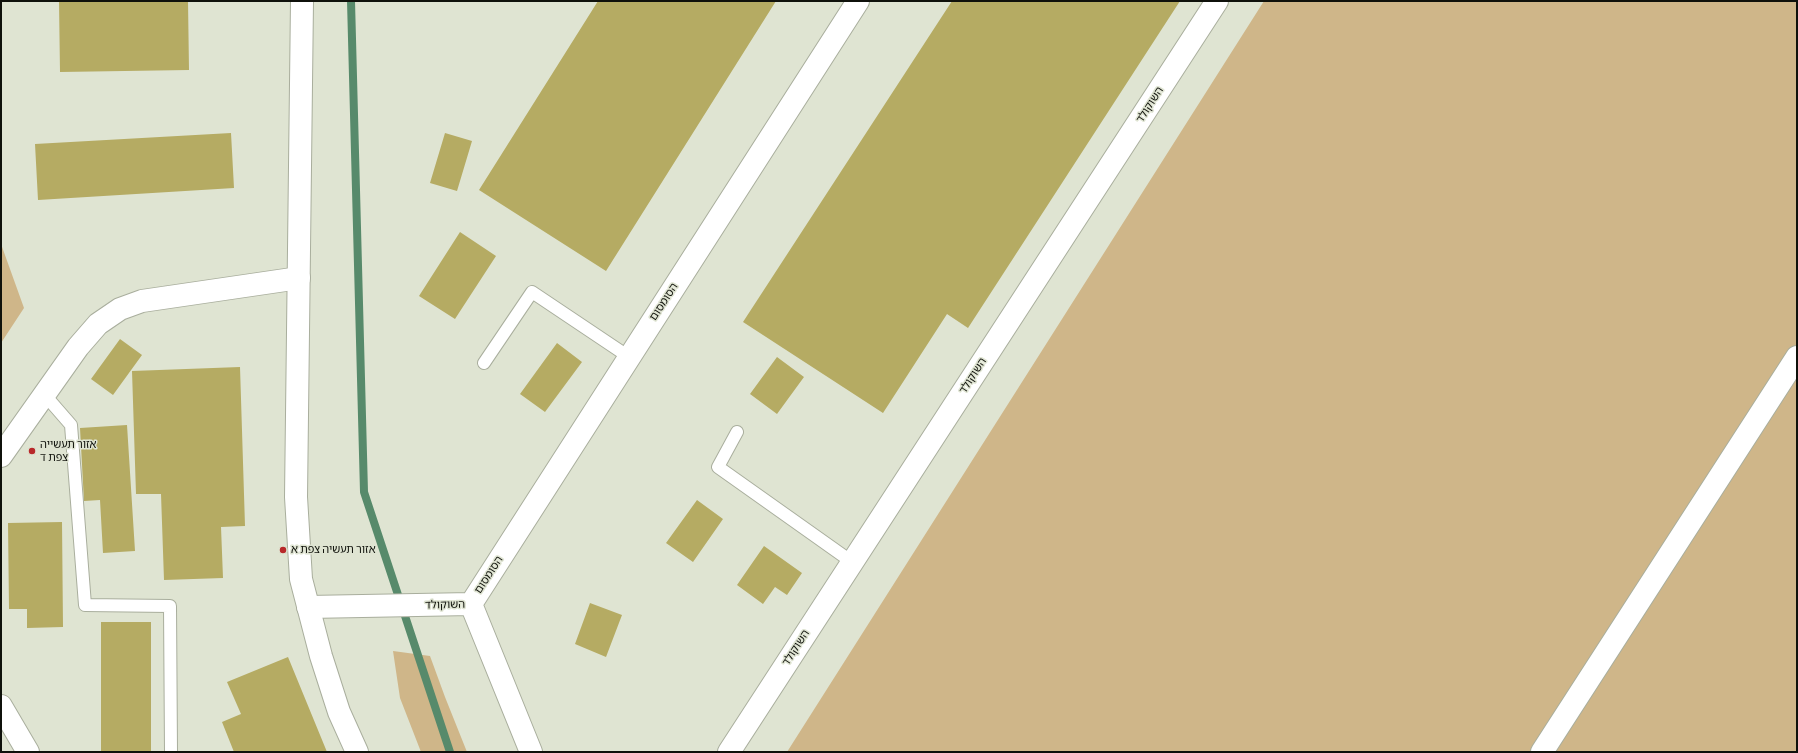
<!DOCTYPE html>
<meta charset="utf-8">
<style>
body{margin:0}
#map{position:relative;width:1798px;height:753px;overflow:hidden;background:#dfe4d2;font-family:Bitter,serif}
canvas{display:block}
.frame{position:absolute;inset:0;border:2px solid #0f110b;pointer-events:none}
</style>
<div id="map">
<canvas width="1798" height="753"></canvas>
<div class="frame"></div>
</div>
<script>
const c = document.querySelector('canvas').getContext('2d');
c.lineJoin = 'round';
function fill(path, color) {
  c.fillStyle = color;
  c.fill(path, 'evenodd');
}
function toPath(rows) {
  const path = new Path2D();
  for (const r of rows) {
    path.moveTo(r[0], r[1]);
    for (let i = 2; i < r.length; i += 2) path.lineTo(r[i], r[i + 1]);
  }
  return path;
}
function stroke(path, color, width, dash) {
  c.strokeStyle = color;
  c.lineWidth = width;
  c.lineCap = dash ? 'butt' : 'round';
  c.setLineDash(dash || []);
  c.stroke(path);
}
function write(font, color, halo, rows, align = 'center') {
  c.font = font + ' Bitter,"Noto Sans Hebrew",serif';
  c.lineWidth = 3;
  c.setLineDash([]);
  c.textBaseline = 'middle';
  c.strokeStyle = halo;
  c.fillStyle = color;
  for (const [text, x, y, turn = 0] of rows) {
    c.save();
    c.translate(x, y);
    c.rotate((+turn || 0) * Math.PI / 180);
    c.textAlign = isNaN(turn) ? turn : align;
    if (halo) c.strokeText(text, 0, 0);
    c.fillText(text, 0, 0);
    c.restore();
  }
}
const green = toPath([
 [1264,1,1797,1,1797,752,787,752],
 [1,244,24,308,1,343],
 [393,651,430,656,445,697,467,752,421,752,400,698]
]);
const stream = toPath([
 [351,1,364,492,450,752]
]);
const building = toPath([
 [59,1,188,1,189,70,60,72],
 [598,1,776,1,606,271,479,190],
 [952,1,1180,1,968,328,947,314,883,413,743,322],
 [231,133,234,188,38,200,35,144],
 [445,133,472,141,457,191,430,183],
 [460,232,496,256,455,319,419,296],
 [120,339,142,355,113,395,91,379],
 [557,343,582,362,545,412,520,394],
 [777,357,804,377,777,414,750,394],
 [240,367,245,526,221,527,223,578,164,580,161,494,136,494,132,371],
 [127,425,135,551,103,553,100,500,84,501,80,428],
 [697,500,723,519,693,562,666,543],
 [62,522,63,627,27,628,27,609,9,609,8,523],
 [764,546,802,573,787,595,775,587,763,604,737,585],
 [590,603,622,615,606,657,575,644],
 [101,622,151,622,151,752,101,752],
 [288,657,327,752,234,752,222,722,241,714,227,682]
]);
const service = toPath([
 [484,363,532,292,629,357],
 [44,394,71,425,85,605,170,606,171,752],
 [737,432,718,467,852,562]
]);
const minor = toPath([
 [1,456,78,347,98,324,120,309,142,301,299,278],
 [471,604,858,1],
 [308,607,471,604,531,752],
 [1,706,28,752],
 [729,752,1217,1],
 [1542,752,1797,357]
]);
const tertiary = toPath([
 [302,1,296,497,301,579,321,656,339,712,357,752]
]);
const markers = [
 [32,451,4,"#b8282a"],
 [283,550,4,"#b8282a"]
];
const streetNames = [
 ["השוקולד",1150,105,-57],
 ["הסומסום",664,302,-57],
 ["השוקולד",973,376,-57],
 ["הסומסום",489,575,-57],
 ["השוקולד",445,605,-1],
 ["השוקולד",796,648,-57]
];
const poiNames = [
 ["אזור תעשייה",40,445],
 ["צפת ד",40,458],
 ["אזור תעשיה צפת א",291,550]
];
fill(green, '#cfb689');
stroke(stream, '#578a6b', 8);
fill(building, '#b5ab63');
stroke(service, '#a9ae9d', 14);
stroke(minor, '#a9ae9d', 24);
stroke(tertiary, '#a9ae9d', 24);
stroke(service, '#fff', 12);
stroke(minor, '#fff', 22);
stroke(tertiary, '#fff', 22);
for (const [x, y, r, color] of markers) {
  const dot = new Path2D();
  dot.arc(x, y, r, 0, 2 * Math.PI);
  c.fillStyle = color;
  c.fill(dot);
  stroke(dot, '#dfe4d2', 1.5);
}
write('11px', '#0f110b', '#dfe4d2', streetNames);
write('11px', '#0f110b', '#dfe4d2', poiNames, 'left');
</script>
